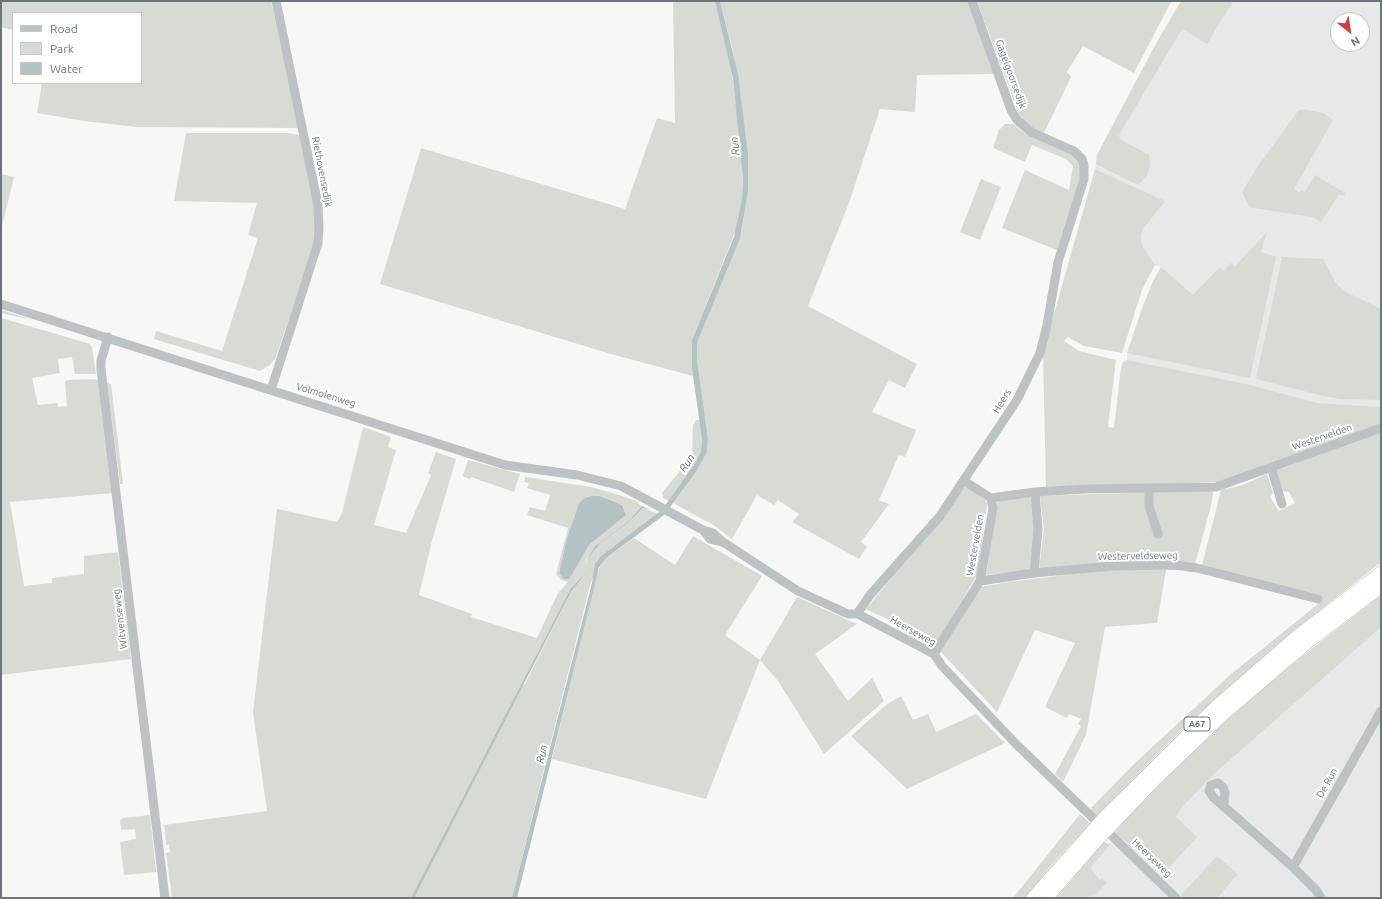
<!DOCTYPE html>
<style>
body{margin:0}
#map{position:relative;width:1382px;height:899px;overflow:hidden;background:#f7f7f5;font-family:Ubuntu,sans-serif}
canvas{display:block}
.frame{position:absolute;inset:0;border:2px solid #66787c;pointer-events:none}
.legend{position:absolute;left:12px;top:12px;width:130px;height:72px;box-sizing:border-box;background:#fff;border:1px solid #c2c9cb;margin:0;padding:5px 7px;list-style:none;font-size:12px;color:#66787c}
.legend li{display:flex;align-items:center;gap:8px;height:20px}
.legend b{width:20px;border:1px solid #c2c9cb}
.north{position:absolute;left:1330px;top:12px;width:40px;height:40px;box-sizing:border-box;background:#fff;border:1px solid #c2c9cb;border-radius:50%;rotate:150deg;font-size:11px;font-weight:700;line-height:16px;text-align:center;color:#66787c}
.north::after{content:'';display:block;margin:auto;width:14px;height:18px;background:#cc3f42;clip-path:polygon(50% 0,100% 100%,50% 72%,0 100%)}
</style>
<div id="map">
<canvas width="1382" height="899"></canvas>
<div class="frame"></div>
<ul class="legend">
<li><b style="height:5px;background:#bdc2c4"></b>Road</li>
<li><b style="height:11px;background:#d8dbd4"></b>Park</li>
<li><b style="height:11px;background:#b3c2c2"></b>Water</li>
</ul>
<div class="north">N</div>
</div>
<script>
const c = document.querySelector('canvas').getContext('2d');
c.lineJoin = 'round';
function fill(path, color) {
  c.fillStyle = color;
  c.fill(path, 'evenodd');
}
function toPath(rows) {
  const path = new Path2D();
  for (const r of rows) {
    path.moveTo(r[0], r[1]);
    for (let i = 2; i < r.length; i += 2) path.lineTo(r[i], r[i + 1]);
  }
  return path;
}
function stroke(path, color, width, dash) {
  c.strokeStyle = color;
  c.lineWidth = width;
  c.lineCap = dash ? 'butt' : 'round';
  c.setLineDash(dash || []);
  c.stroke(path);
}
function write(font, color, halo, rows, align = 'center') {
  c.font = font + ' Ubuntu,sans-serif';
  c.lineWidth = 4;
  c.setLineDash([]);
  c.textBaseline = 'middle';
  c.strokeStyle = halo;
  c.fillStyle = color;
  for (const [text, x, y, turn = 0] of rows) {
    c.save();
    c.translate(x, y);
    c.rotate((+turn || 0) * Math.PI / 180);
    c.textAlign = isNaN(turn) ? turn : align;
    if (halo) c.strokeText(text, 0, 0);
    c.fillText(text, 0, 0);
    c.restore();
  }
}
const built = toPath([
 [1181,1,1381,1,1381,407,1318,403,1247,384,1127,360,1128,350,1143,306,1161,267,1155,265,1145,253,1142,246,1141,236,1143,229,1164,201,1095,169,1097,155,1113,125,1153,49],
 [1338,20,1362,20,1362,44,1338,44],
 [1381,616,1381,892,1377,898,1059,898,1105,846]
]);
const green = toPath([
 [1,1,271,1,298,128,136,127,84,121,37,113,42,83,141,83,141,13,13,13,13,30,1,27],
 [673,1,715,1,731,65,743,160,742,199,736,230,692,340,693,376,611,354,380,284,421,148,625,209,657,118,675,123],
 [720,1,968,1,994,74,917,75,915,112,880,109,849,203,808,306,917,364,905,388,889,380,872,412,916,430,905,457,899,455,879,500,889,504,861,542,867,547,859,559,792,522,799,514,778,500,774,505,757,495,732,539,715,526,673,503,696,472,707,452,708,439,697,359,697,343,742,228,748,192,741,98,733,52],
 [977,1,1170,1,1171,2,1134,73,1083,46,1067,72,1071,77,1044,133,1031,128,1019,115],
 [1181,1,1233,1,1207,44,1182,29,1119,135,1120,139,1149,155,1150,165,1147,176,1138,185,1096,164,1097,155,1153,49],
 [1301,109,1324,113,1333,120,1294,189,1300,193,1301,190,1305,192,1315,175,1345,193,1344,196,1339,194,1321,222,1312,217,1253,208,1249,206,1242,192,1258,166,1298,111],
 [1005,124,1013,124,1026,134,1070,151,1082,166,1079,182,1057,250,1002,228,1025,170,1069,190,1073,166,1066,159,1032,145,1025,162,993,148,999,130],
 [186,133,287,133,299,135,315,210,316,220,314,243,276,357,270,365,260,371,154,339,156,331,222,351,258,238,248,235,257,203,174,201],
 [1095,169,1165,201,1143,229,1141,236,1142,246,1155,265,1142,290,1122,353,1084,346,1068,337,1064,341,1079,351,1116,360,1108,427,1114,428,1121,367,1123,362,1127,360,1247,384,1318,403,1381,407,1381,426,1235,478,1217,482,1046,488,1043,353],
 [1,174,14,177,1,230],
 [981,179,1001,187,980,240,960,232],
 [1267,232,1261,252,1276,257,1250,378,1127,353,1143,306,1153,281,1161,267,1193,295,1220,267,1223,271,1231,263,1235,266],
 [1282,257,1323,259,1336,283,1344,291,1381,309,1381,400,1341,399,1323,396,1256,379],
 [1,310,33,320,1,313],
 [1,318,53,333,90,344,92,347,96,374,75,374,72,357,58,359,60,373,32,378,38,405,58,403,58,407,67,406,65,382,67,380,95,379,99,381,113,493,10,502,24,586,52,583,52,578,84,574,84,556,118,552,131,659,1,675],
 [107,383,111,384,123,484,120,484],
 [696,420,700,420,702,439,701,451,696,462,669,501,663,498,662,493,684,466,692,453,693,425],
 [363,427,391,437,388,447,396,450,374,525,406,533,431,475,428,473,436,452,456,459,432,541,419,595,472,614,471,617,537,638,558,593,568,582,561,580,556,574,568,528,527,515,530,507,545,511,550,495,527,488,529,483,524,482,525,477,591,487,616,494,636,501,642,507,630,520,595,546,586,559,585,564,597,545,630,521,643,508,658,514,601,556,590,585,512,898,172,898,166,853,170,852,169,844,166,845,164,825,267,811,253,712,277,509,337,522,342,513],
 [591,496,600,496,622,505,626,515,589,545,573,573,559,573,567,538,579,503],
 [587,570,571,592,525,684,521,687,571,588],
 [1381,431,1381,562,1323,608,1188,723,1097,816,1089,810,1134,764,1230,675,1318,604,1319,597,1202,565,1221,490,1243,485,1267,474,1273,493,1270,497,1279,511,1295,503,1289,492,1281,491,1275,471],
 [468,460,520,474,514,492,471,477,470,479,464,477,463,475],
 [965,487,969,487,984,498,987,503,978,573,935,647,921,635,866,609],
 [1212,490,1213,493,1211,506,1195,564,1039,570,1044,530,1040,496],
 [1032,496,1036,532,1030,570,986,575,997,503,1001,498],
 [693,536,762,576,725,635,760,660,797,597,857,624,815,654,848,701,872,678,884,701,824,754,778,681,760,660,706,799,552,759,594,584,601,564,606,558,634,538,675,565],
 [1152,567,1166,570,1157,623,1105,627,1086,735,1063,782,1055,774,1081,726,1078,724,1081,719,1069,714,1067,718,1045,707,1075,643,1035,630,997,712,941,652,979,587,1009,582,1097,571],
 [1381,595,1381,627,1215,773,1182,807,1176,817,1197,837,1162,875,1137,849,1114,833,1122,822,1188,756,1229,718,1283,671],
 [901,696,913,720,928,714,936,732,976,714,1005,743,907,789,851,736,886,705],
 [1080,814,1090,823,1049,868,1025,898,1013,898],
 [150,815,156,872,124,875,120,842,136,839,135,829,121,830,120,820,123,818],
 [1104,842,1110,845,1090,868,1100,880,1102,878,1107,883,1093,897,1092,895,1089,898,1056,898],
 [1217,856,1238,874,1217,898,1183,898,1181,895]
]);
const water = toPath([
 [715,1,720,1,738,74,748,155,748,192,740,238,697,343,697,359,708,439,707,452,696,472,664,515,606,558,599,567,517,898,512,898,592,583,595,564,601,556,662,510,696,462,701,451,702,439,692,368,692,340,734,237,742,199,743,177,733,78],
 [591,496,600,496,622,505,626,515,589,545,573,573,569,579,564,579,559,573,567,538,579,503,583,499],
 [642,506,650,510,643,508,630,521,600,543,584,564,595,546,630,520],
 [588,570,571,592,414,898,411,898,571,588]
]);
const minor = toPath([
 [1,304,505,465,577,475,621,486,703,530,713,533,723,542,798,591,848,614,858,614,934,654,942,666,1017,745,1094,819],
 [108,337,101,361,101,369,165,898],
 [271,390,318,243,319,229,318,205,276,1],
 [1271,467,1282,504],
 [964,481,991,498,1035,492,1085,489,1216,487,1381,428],
 [1149,488,1149,506,1158,534],
 [703,530,710,539,723,542],
 [1034,573,1038,529,1035,492],
 [980,581,1034,573,1114,566,1174,565,1197,568,1318,599],
 [858,614,859,611,870,595,940,516,1017,400,1040,353,1047,325,1058,262,1084,179,1084,165,1082,159,1074,151,1031,132,1017,120,1011,110,972,1],
 [934,654,980,581,993,508,991,498],
 [1224,804,1225,793,1223,787,1218,783,1211,785,1209,791,1213,797,1293,867,1316,890,1321,898],
 [1112,836,1176,898],
 [1293,867,1381,711]
]);
const highway = toPath([
 [1033,898,1105,817,1215,708,1299,635,1381,573],
 [1046,898,1096,841,1154,780,1222,715,1305,644,1381,586]
]);
const shields = [
 [1197,724,26]
];
const shieldNames = [
 ["A67",1197,724]
];
const streetNames = [
 ["Gagelgoorsedijk",1011,74,70],
 ["Riethovensedijk",322,172,79],
 ["Volmolenweg",326,395,17],
 ["Heers",1002,401,-59],
 ["Westervelden",1322,437,-19],
 ["Westervelden",975,545,-80],
 ["Westerveldseweg",1138,556,-1],
 ["Witvenseweg",120,619,-97],
 ["Heerseweg",913,631,29],
 ["De Run",1327,783,-61],
 ["Heerseweg",1152,858,44]
];
const waterNames = [
 ["Run",735,146,-96],
 ["Run",687,463,-56],
 ["Run",542,754,-76]
];
fill(built, '#e8e8e8');
fill(green, '#d8dbd4');
fill(water, '#b3c2c2');
stroke(highway, '#afb4b6', 14);
stroke(minor, '#bdc2c4', 9);
stroke(highway, '#fff', 13);
for (const [x, y, w] of shields) {
  const box = new Path2D();
  box.roundRect(x - w / 2, y - 7, w, 14, 3);
  c.fillStyle = '#fff';
  c.fill(box);
  stroke(box, '#66787c', 1);
}
write('bold 9px', '#66787c', null, shieldNames);
write('10px', '#66787c', '#fff', streetNames);
write('italic 11px', '#607677', '#fff', waterNames);
</script>
